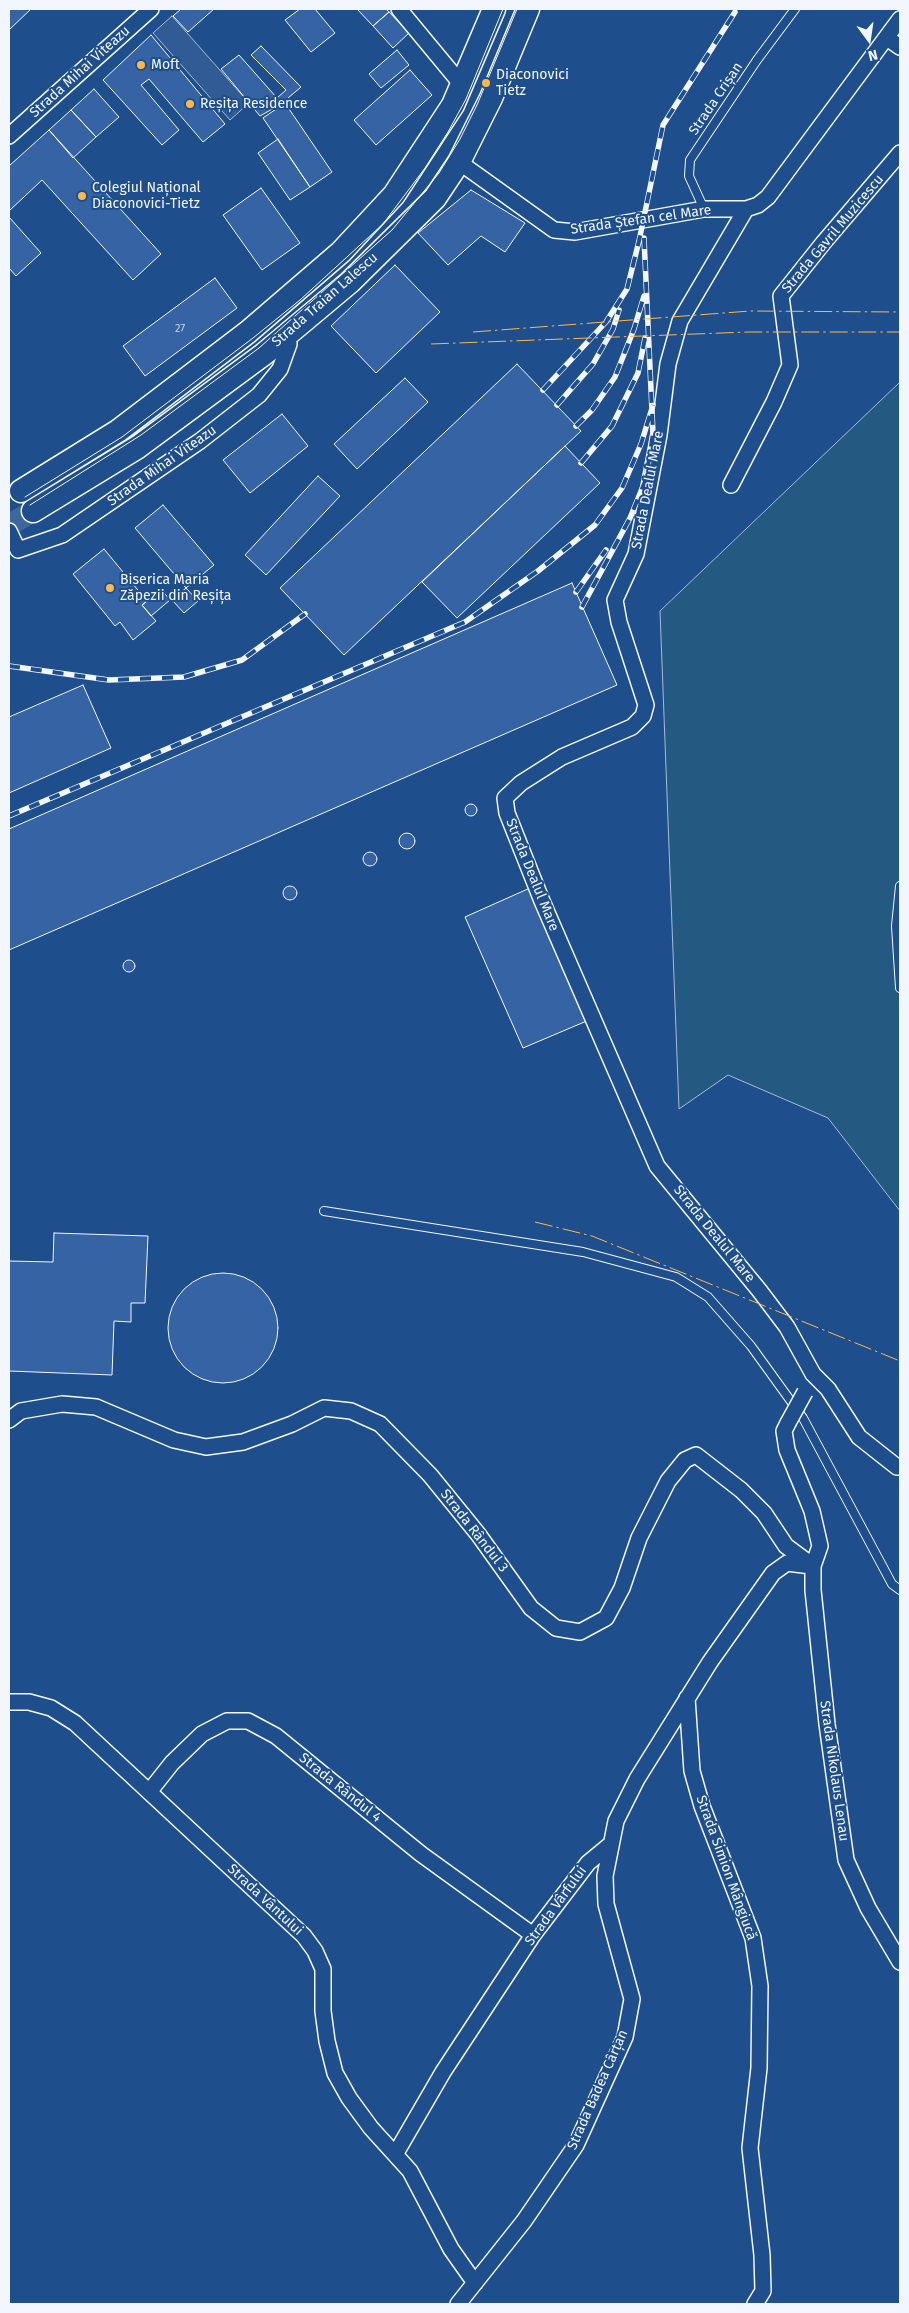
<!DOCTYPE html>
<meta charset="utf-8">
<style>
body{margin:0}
#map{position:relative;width:909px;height:2313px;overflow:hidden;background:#1f4e8c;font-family:"Fira Sans",sans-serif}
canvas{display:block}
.frame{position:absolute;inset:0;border:10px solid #f2f6ff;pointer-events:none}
.north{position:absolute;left:844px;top:15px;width:50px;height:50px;-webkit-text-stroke:4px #1f4e8c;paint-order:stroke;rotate:166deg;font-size:14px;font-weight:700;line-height:20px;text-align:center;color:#f2f6ff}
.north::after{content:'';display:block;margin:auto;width:18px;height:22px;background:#f2f6ff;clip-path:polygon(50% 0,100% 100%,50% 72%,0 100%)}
</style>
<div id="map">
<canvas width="909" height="2313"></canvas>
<div class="frame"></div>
<div class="north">N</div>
</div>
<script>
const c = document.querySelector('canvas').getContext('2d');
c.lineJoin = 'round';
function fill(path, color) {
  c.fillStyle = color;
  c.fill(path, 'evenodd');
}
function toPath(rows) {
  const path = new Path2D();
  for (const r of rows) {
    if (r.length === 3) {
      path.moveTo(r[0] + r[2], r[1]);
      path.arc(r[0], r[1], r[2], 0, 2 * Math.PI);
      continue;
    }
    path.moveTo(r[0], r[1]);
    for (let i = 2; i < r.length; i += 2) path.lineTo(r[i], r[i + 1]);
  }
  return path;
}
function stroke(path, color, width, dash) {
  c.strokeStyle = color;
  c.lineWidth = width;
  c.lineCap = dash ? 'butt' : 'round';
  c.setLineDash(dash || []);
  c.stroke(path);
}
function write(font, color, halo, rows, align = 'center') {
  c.font = font + ' "Fira Sans",sans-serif';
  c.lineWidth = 4;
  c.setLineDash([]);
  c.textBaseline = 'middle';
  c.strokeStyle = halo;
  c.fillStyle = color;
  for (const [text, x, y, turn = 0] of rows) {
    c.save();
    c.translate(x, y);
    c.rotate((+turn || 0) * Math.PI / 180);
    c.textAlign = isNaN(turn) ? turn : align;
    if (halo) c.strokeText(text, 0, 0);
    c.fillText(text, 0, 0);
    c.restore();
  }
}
const green = toPath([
 [900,382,900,1211,828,1118,728,1075,679,1109,660,611,900,382]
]);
const parking = toPath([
 [172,16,249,103,230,120,153,33,172,16]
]);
const building = toPath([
 [9,9,31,9,9,30,9,9],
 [181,9,214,9,188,32,173,16,181,9],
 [300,9,315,9,335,33,311,52,285,20,300,9],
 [357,9,386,9,389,12,373,26,357,9],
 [389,12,409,33,393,48,373,26,389,12],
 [151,35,225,124,203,142,149,79,141,85,179,130,162,145,103,80,151,35],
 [261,46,301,87,281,104,260,116,221,69,239,55,277,98,286,90,251,55,261,46],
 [397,50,409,65,381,88,369,74,397,50],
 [410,70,432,95,376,145,354,120,410,70],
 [94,89,119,117,96,137,71,110,94,89],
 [285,103,332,172,310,187,263,118,285,103],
 [71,110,96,137,73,158,49,130,71,110],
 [49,130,161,254,133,280,42,180,9,211,9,166,49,130],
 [278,139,310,187,290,200,258,153,278,139],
 [261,188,300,243,262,270,223,215,261,188],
 [471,190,525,223,505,252,481,236,448,265,418,233,471,190],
 [9,217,41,253,16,276,9,268,9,217],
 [395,265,440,312,376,373,331,326,395,265],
 [215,278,237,308,145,376,123,346,215,278],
 [517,364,581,431,344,655,280,588,517,364],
 [405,378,428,402,357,469,334,444,405,378],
 [282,414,308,446,250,493,223,460,282,414],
 [565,446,600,483,457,618,422,582,565,446],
 [318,476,340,496,266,575,245,555,318,476],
 [163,505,214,565,186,588,135,528,163,505],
 [104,549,147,601,142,605,156,621,133,640,120,622,115,626,73,574,104,549],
 [572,583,617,685,9,950,9,829,572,583],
 [186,588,198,601,184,613,172,600,186,588],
 [161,589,170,600,151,616,142,605,161,589],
 [83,685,111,748,9,793,9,717,83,685],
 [471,810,6],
 [407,841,8],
 [370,859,7],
 [290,893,7],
 [530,888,589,1020,523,1048,465,917,530,888],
 [129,966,6],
 [54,1233,148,1236,145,1303,131,1303,131,1322,114,1321,112,1375,9,1371,9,1261,53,1262,54,1233],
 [223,1328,55]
]);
const secondaryTunnel = toPath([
 [9,525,33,511]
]);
const lane = toPath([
 [704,209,689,176,690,160,757,60,795,9],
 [900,886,896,926,900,988],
 [324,1211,583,1252,676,1277,708,1297,751,1346,803,1418,892,1584,900,1590]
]);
const street = toPath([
 [399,9,462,85],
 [887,38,900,47],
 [9,136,151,9],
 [459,162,554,230,575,232,704,209,746,209,758,205,768,197,900,19],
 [746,209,680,321,668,364,659,435,636,554,615,600,619,622,646,705,643,716,632,727,562,757,521,783,505,798,507,813,542,901,657,1166,759,1290,787,1327,813,1374,828,1389,859,1437,897,1467,900,1467],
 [731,485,774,402,790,365,781,296,824,242,900,153],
 [9,531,18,550,62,535,200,441,259,395,280,369,289,344,287,335],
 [9,1420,21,1411,62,1404,96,1407,174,1440,206,1447,243,1442,292,1424,324,1408,351,1411,380,1424,430,1475,478,1534,531,1608,556,1628,580,1632,606,1618,622,1588,639,1538,668,1481,685,1460,696,1455,741,1490,764,1513,786,1546,813,1566],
 [788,1423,784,1431,787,1450,812,1511,820,1546,813,1566,813,1590,827,1724,846,1860,868,1908,900,1962],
 [687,1698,692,1771,702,1806,753,1938,760,1986,759,2068,750,2148,762,2255,763,2291,755,2304],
 [9,1702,29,1702,51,1708,75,1723,304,1936,315,1951,323,1969,323,2011,327,2041,335,2073,349,2098,371,2128,410,2171,451,2249,475,2283],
 [149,1792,172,1763,202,1734,227,1721,248,1721,276,1736,421,1854,533,1935],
 [396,2153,443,2072,533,1935,588,1863,611,1844],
 [458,2304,524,2221,576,2145,625,2037,632,1999,606,1904,605,1876,616,1821,637,1779,710,1662,773,1573,787,1563,811,1566]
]);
const secondary = toPath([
 [21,491,118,431,248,332,341,252,394,195,453,105,494,9],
 [33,511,138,447,264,354,350,282,435,198,459,162,491,98,528,9]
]);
const tram = toPath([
 [25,497,122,437,253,338,300,300,383,224,425,168,448,132,466,99,503,9],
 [30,505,141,435,259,348,392,230,439,173,460,139,477,105,517,9]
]);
const rail = toPath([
 [543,390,606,322,627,289,639,241,663,125,735,12],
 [557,405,593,364,613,329,619,310],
 [576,426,592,410,615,377,634,329,644,296],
 [581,463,612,426,638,373,645,338],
 [576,592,606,550],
 [582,607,630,518,646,479,653,433,644,238],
 [9,666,109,680,184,677,242,660,305,614],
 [9,816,465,622,538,571,595,525,622,488,641,444,653,405]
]);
const streetBridge = toPath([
 [788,1423,805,1392]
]);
const power = toPath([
 [473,332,750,311,900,312],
 [431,344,748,332,900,332],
 [535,1222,592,1236,900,1361]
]);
const markers = [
 [141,65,5,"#ffb74d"],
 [486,83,5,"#ffb74d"],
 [190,104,5,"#ffb74d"],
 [82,196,5,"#ffb74d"],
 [110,588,5,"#ffb74d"]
];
const numberNames = [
 ["27",180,329]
];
const poiNames = [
 ["Moft",151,65],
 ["Diaconovici",496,75],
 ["Tietz",496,91],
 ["Reșița Residence",200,104],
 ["Colegiul Național",92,188],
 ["Diaconovici-Tietz",92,204],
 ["Biserica Maria",120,580],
 ["Zăpezii din Reșița",120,596]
];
const streetNames = [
 ["Strada Mihai Viteazu",80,72,-42],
 ["Strada Crișan",716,99,-56],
 ["Strada Ștefan cel Mare",641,220,-8],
 ["Strada Gavril Muzicescu",833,234,-50],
 ["Strada Traian Lalescu",325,300,-41],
 ["Strada Mihai Viteazu",162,466,-35],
 ["Strada Dealul Mare",648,490,-79],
 ["Strada Dealul Mare",532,875,68],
 ["Strada Dealul Mare",714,1234,51],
 ["Strada Rândul 3",474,1531,52],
 ["Strada Nikolaus Lenau",834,1771,82],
 ["Strada Rândul 4",340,1788,39],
 ["Strada Simion Mângiucă",726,1868,70],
 ["Strada Vântului",265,1900,43],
 ["Strada Vârfului",556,1906,-54],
 ["Strada Badea Cârțan",598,2090,-66]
];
fill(green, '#245a82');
stroke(green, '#a8bbd7', 1);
fill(parking, '#305b95');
stroke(parking, '#a8bbd7', 1);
fill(building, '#3563a3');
stroke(building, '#f2f6ff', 1);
stroke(secondaryTunnel, '#3f679d', 22, [22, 11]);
stroke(lane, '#f2f6ff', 10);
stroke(street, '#f2f6ff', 18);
stroke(secondary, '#f2f6ff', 25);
stroke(lane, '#1f4e8c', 8);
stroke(street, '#1f4e8c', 15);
stroke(secondary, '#1f4e8c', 22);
stroke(tram, '#f2f6ff', 1);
stroke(rail, '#f2f6ff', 5.5);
stroke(rail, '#1f4e8c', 4, [11]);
stroke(streetBridge, '#f2f6ff', 18, []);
stroke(streetBridge, '#1f4e8c', 15);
stroke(power, '#ffb74d', 1, [18, 4, 2.5, 4]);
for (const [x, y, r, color] of markers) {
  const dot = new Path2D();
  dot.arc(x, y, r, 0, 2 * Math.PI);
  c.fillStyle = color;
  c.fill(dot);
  stroke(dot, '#1f4e8c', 2);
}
write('11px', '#c3d1e8', null, numberNames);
write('14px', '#f2f6ff', '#1f4e8c', poiNames, 'left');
write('14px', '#f2f6ff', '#1f4e8c', streetNames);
</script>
